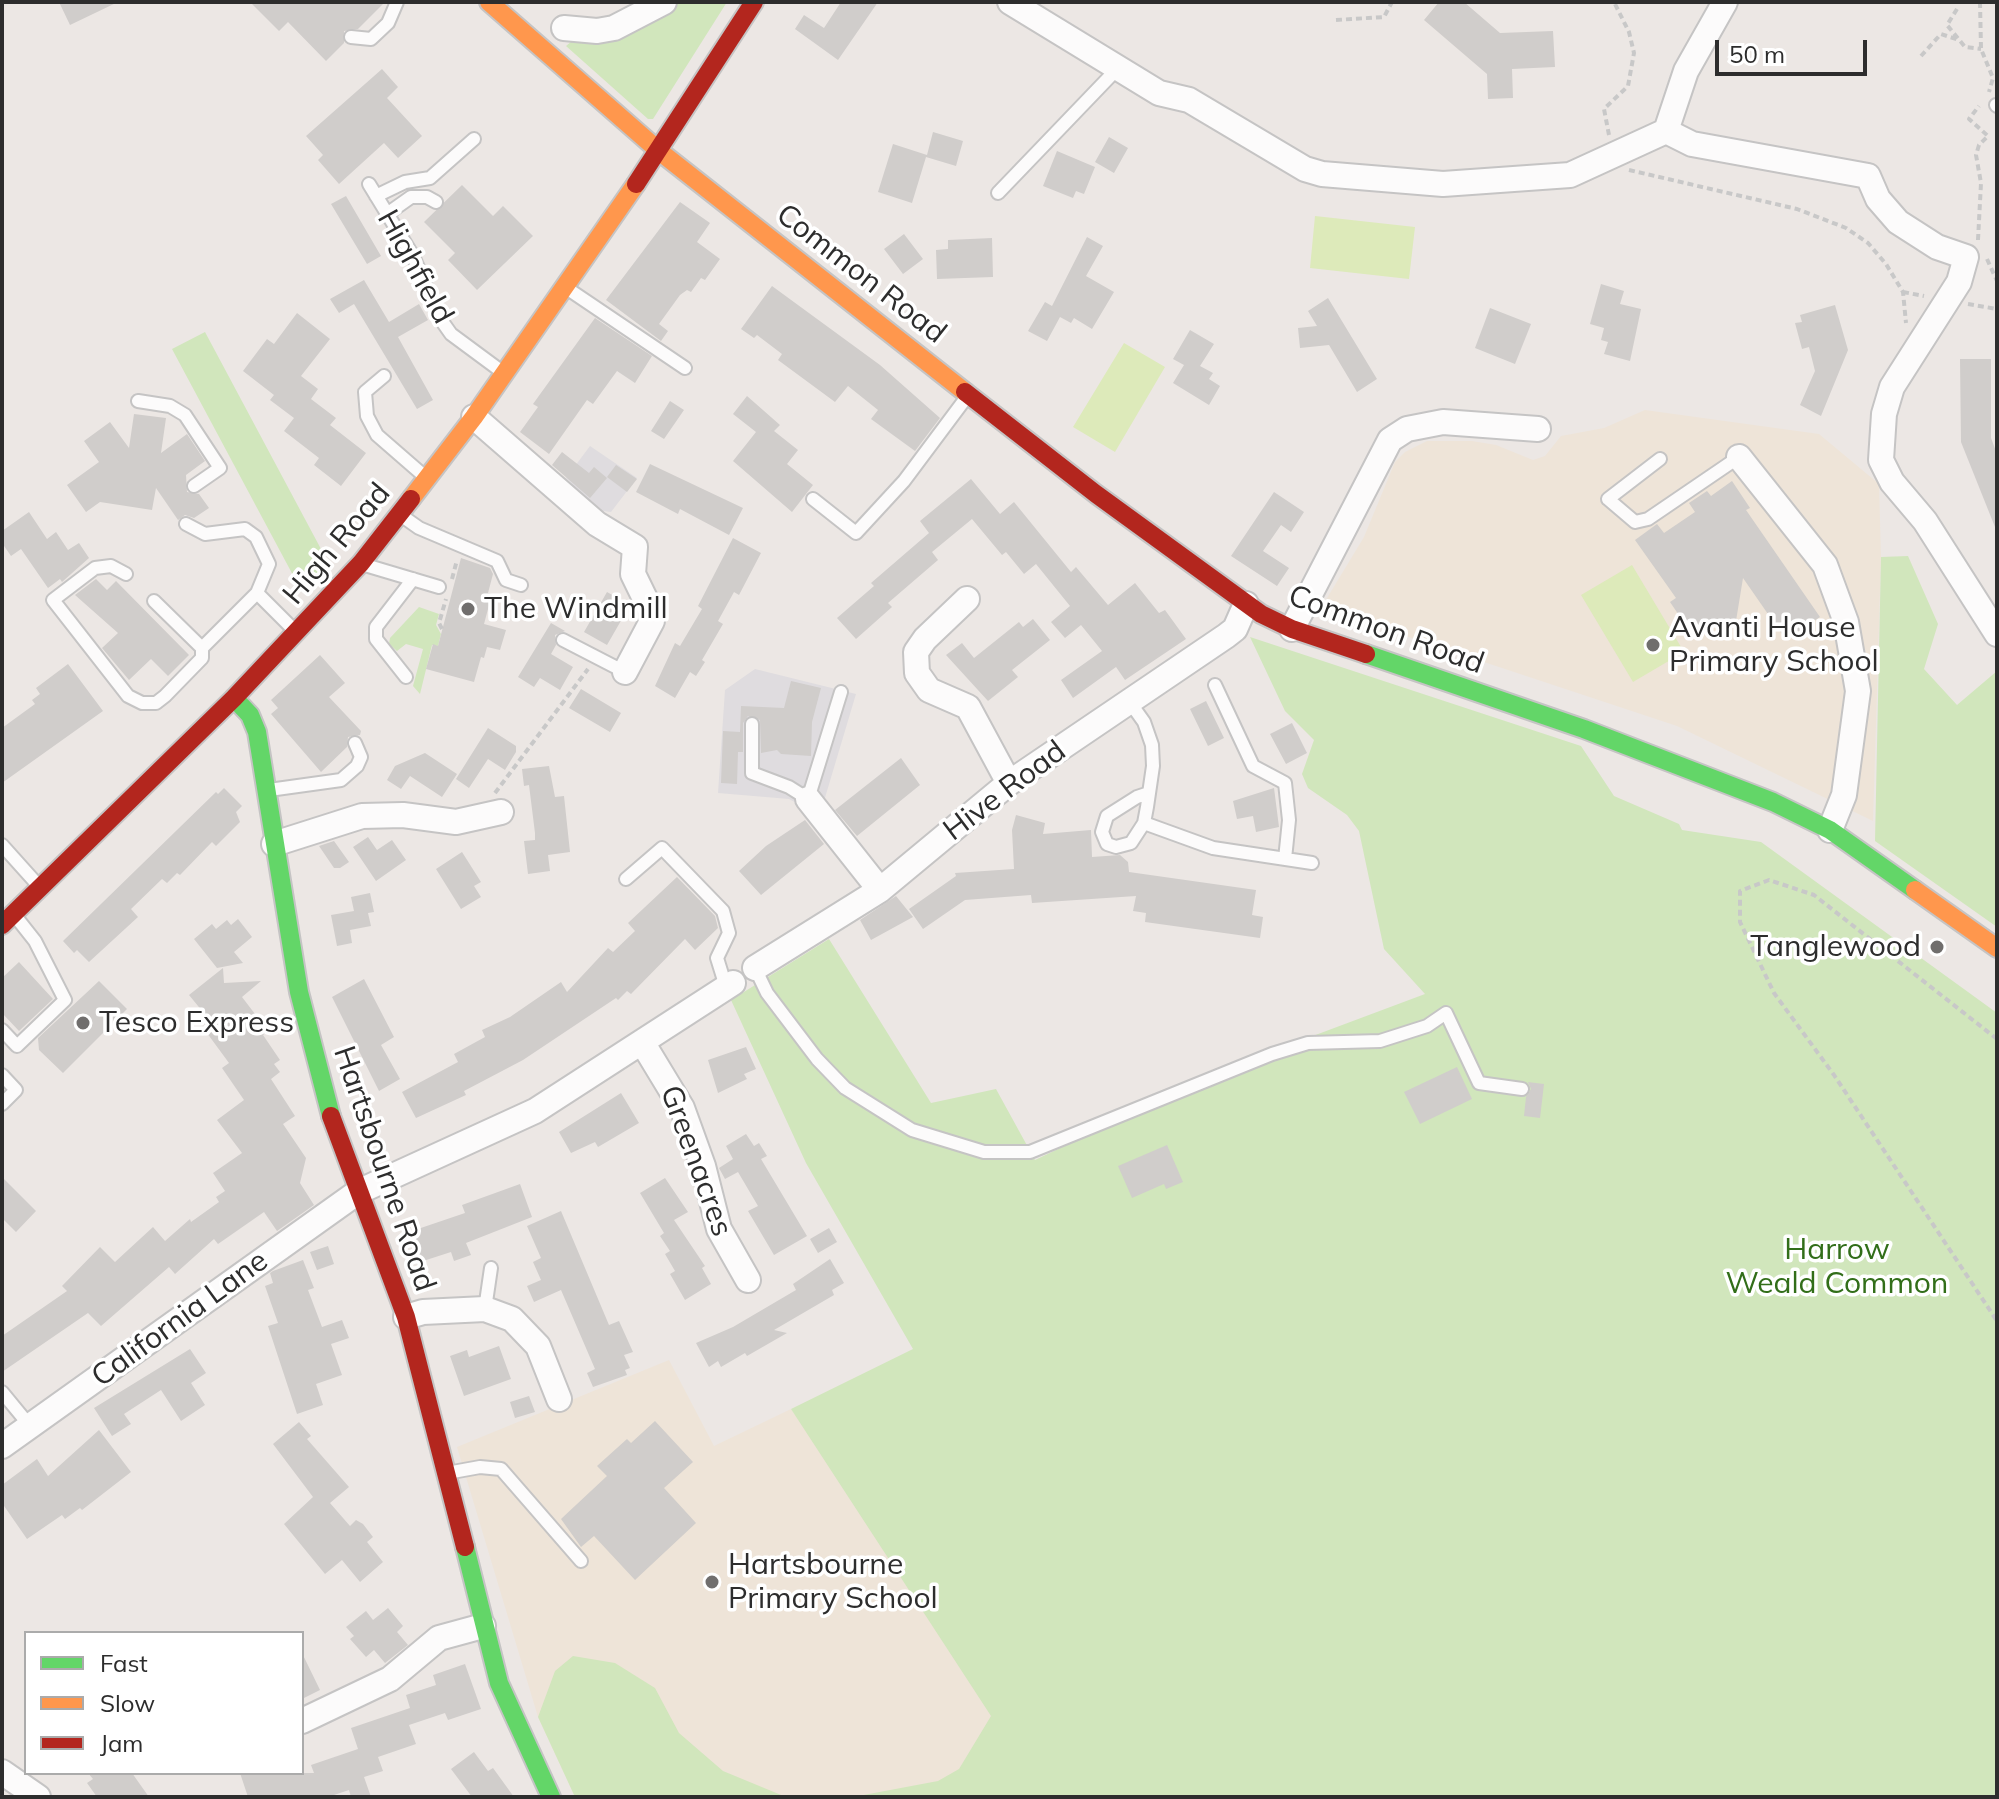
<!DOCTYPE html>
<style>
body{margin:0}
#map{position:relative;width:1999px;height:1799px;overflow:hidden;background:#ece7e4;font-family:Mulish,sans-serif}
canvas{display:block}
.frame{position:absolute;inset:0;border:4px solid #2d2d2d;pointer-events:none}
.legend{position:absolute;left:24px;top:1631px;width:280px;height:144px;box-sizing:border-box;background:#fff;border:2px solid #ababab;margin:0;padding:10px 14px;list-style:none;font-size:24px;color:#2d2d2d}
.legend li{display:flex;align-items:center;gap:16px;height:40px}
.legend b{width:40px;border:2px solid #ababab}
.scale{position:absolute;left:1715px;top:40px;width:152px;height:36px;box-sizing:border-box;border:4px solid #2d2d2d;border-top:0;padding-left:10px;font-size:24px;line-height:28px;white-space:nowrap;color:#2d2d2d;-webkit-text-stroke:6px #fff;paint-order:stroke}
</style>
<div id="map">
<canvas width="1999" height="1799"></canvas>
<div class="frame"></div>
<ul class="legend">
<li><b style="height:10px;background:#63d668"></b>Fast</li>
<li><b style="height:10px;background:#ff974d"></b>Slow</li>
<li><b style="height:10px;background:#b3261e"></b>Jam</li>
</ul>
<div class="scale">50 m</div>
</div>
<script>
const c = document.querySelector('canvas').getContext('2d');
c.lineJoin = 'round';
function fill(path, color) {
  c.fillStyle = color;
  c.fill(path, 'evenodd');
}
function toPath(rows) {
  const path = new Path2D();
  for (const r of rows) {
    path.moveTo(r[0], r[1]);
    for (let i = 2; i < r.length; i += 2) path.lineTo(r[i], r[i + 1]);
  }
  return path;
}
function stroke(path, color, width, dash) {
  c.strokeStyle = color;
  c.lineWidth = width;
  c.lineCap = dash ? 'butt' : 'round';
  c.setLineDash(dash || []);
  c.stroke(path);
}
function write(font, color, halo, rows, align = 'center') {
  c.font = font + ' Mulish,sans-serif';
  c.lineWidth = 7;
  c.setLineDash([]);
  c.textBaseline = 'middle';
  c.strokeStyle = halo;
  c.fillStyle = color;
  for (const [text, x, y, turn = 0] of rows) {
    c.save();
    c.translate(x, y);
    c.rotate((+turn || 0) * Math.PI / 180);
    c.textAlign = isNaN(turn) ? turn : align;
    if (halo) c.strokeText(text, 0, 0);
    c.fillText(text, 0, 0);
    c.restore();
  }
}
const industrial = toPath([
 [590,446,637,478,611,512,596,510,566,478],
 [755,669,856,694,824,801,800,805,789,799,718,793,725,690]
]);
const education = toPath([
 [1645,410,1819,434,1879,484,1881,557,1873,821,1677,726,1321,608,1364,537,1395,462,1405,452,1427,441,1472,441,1496,445,1533,460,1545,456,1561,436,1604,428],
 [669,1360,714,1446,791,1409,1096,1797,575,1797,538,1717,457,1447]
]);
const green = toPath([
 [678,2,727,2,653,119,648,119,566,46,572,41,613,36,645,25],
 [205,332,329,564,302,592,172,349],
 [1908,556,1938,624,1924,669,1957,705,1997,671,1997,927,1875,841,1881,557],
 [419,607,439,614,436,625,441,634,438,646,432,645,420,694,413,686,423,649,406,644,397,651,389,644,390,638],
 [1250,637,1581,746,1614,796,1679,824,1682,830,1761,842,1997,1013,1997,1797,853,1797,938,1781,959,1769,991,1716,791,1409,913,1349,806,1163,731,1000,829,939,931,1103,996,1089,1035,1160,1230,1067,1425,994,1384,949,1359,831,1347,815,1308,788,1302,774,1314,740,1285,711],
 [573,1656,615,1663,655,1688,679,1733,723,1771,786,1797,575,1797,538,1717,555,1671]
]);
const pitch = toPath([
 [1315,216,1415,227,1409,279,1310,268],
 [1124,343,1165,367,1115,452,1073,427],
 [1632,565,1684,652,1633,682,1581,595]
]);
const building = toPath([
 [59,2,118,2,70,25],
 [250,2,385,2,358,29,344,31,344,43,326,61,288,22,279,31],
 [841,2,878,2,838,60,795,29,804,15,824,28],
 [1439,2,1464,2,1500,33,1553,31,1555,67,1512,69,1513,98,1488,99,1487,74,1424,20],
 [382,69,398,87,387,98,422,136,398,158,384,143,339,184,318,160,323,155,306,136],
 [933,132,963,141,956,166,926,157,912,203,878,192,893,144,927,155],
 [1109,137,1128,148,1114,173,1095,162],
 [1057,151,1095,167,1084,194,1076,191,1073,198,1043,186],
 [462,185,493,216,503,206,533,236,477,290,448,260,455,253,424,222],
 [346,196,381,256,367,264,331,204],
 [680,202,710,223,697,242,720,259,705,280,701,278,691,292,687,290,680,295,659,324,668,331,661,341,606,300],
 [904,234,923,259,903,274,884,249],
 [1087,237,1103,246,1086,276,1114,292,1092,329,1074,318,1071,323,1060,317,1047,341,1028,331,1045,302,1052,306],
 [992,238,993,277,937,279,936,250,948,249,948,240],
 [364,280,389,322,419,304,428,320,398,337,433,400,417,409,354,304,339,313,330,299],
 [1601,284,1624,291,1620,304,1641,309,1630,361,1604,354,1608,342,1601,340,1604,328,1590,324],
 [772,286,880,365,940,418,915,451,871,419,878,410,848,386,835,402,778,360,782,354,757,335,754,338,741,329],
 [1328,298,1377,379,1357,392,1329,345,1300,348,1298,328,1317,326,1308,311],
 [1835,305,1848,350,1821,416,1800,405,1815,371,1809,347,1802,349,1795,323,1802,322,1800,315],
 [1490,308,1531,324,1515,364,1475,348],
 [297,313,330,339,301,376,318,389,311,399,336,418,330,425,366,453,341,486,314,465,319,458,284,431,294,418,270,400,274,395,243,371,267,339,274,344],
 [595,318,652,356,635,383,617,371,593,404,587,400,549,454,520,432,538,407,533,404],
 [1190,330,1214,344,1200,366,1213,373,1209,379,1220,386,1209,405,1173,383,1184,365,1173,359],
 [1960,359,1991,359,1991,438,1997,454,1997,532,1961,442],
 [747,396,780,425,774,431,798,450,787,464,813,485,792,512,733,461,756,432,733,414],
 [670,401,684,410,664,439,651,431],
 [134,414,166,418,161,453,187,434,205,461,186,475,187,492,199,494,209,508,194,518,185,515,178,520,156,488,152,510,100,502,86,512,67,485,99,462,84,441,110,422,129,448],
 [562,452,589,473,594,467,607,478,590,498,552,465],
 [650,464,743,508,729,535,680,509,678,514,636,492],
 [616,465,637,479,627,492,607,477],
 [971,479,1000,514,1014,502,1071,572,1076,567,1108,605,1135,583,1159,613,1165,610,1186,639,1125,680,1116,667,1073,698,1061,680,1102,651,1081,625,1065,638,1051,622,1070,606,1036,564,1024,574,1006,552,1002,555,972,519,932,552,938,560,888,603,892,607,856,639,837,618,874,586,871,583,929,533,920,521],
 [1732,481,1750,508,1746,510,1820,617,1786,640,1743,578,1736,621,1727,627,1706,623,1691,633,1670,602,1676,598,1635,540,1657,524,1664,533,1695,512,1689,503,1707,491,1711,496],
 [1274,492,1304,512,1291,532,1281,525,1263,551,1289,568,1277,586,1231,556],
 [29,512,47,539,56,532,68,550,79,543,89,558,62,582,60,579,48,588,21,549,11,556,2,543,2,531],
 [733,538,761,553,739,595,734,592,718,621,723,624,702,660,705,662,696,676,690,672,675,698,655,686,675,643,680,646,702,609,698,606],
 [461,558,490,568,493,574,488,593,492,594,484,624,506,630,500,650,487,647,484,658,481,657,474,682,426,669,433,644,438,646],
 [96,579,107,590,116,581,189,655,168,676,151,659,129,680,102,648,118,633,75,595],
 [607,592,630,605,607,645,584,632],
 [1033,619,1050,640,1012,670,1018,677,988,701,946,655,962,643,974,658,1019,622,1023,627],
 [551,623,565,631,555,635,556,645,551,654,573,667,560,690,540,678,534,687,518,677],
 [320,655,345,683,329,697,361,731,360,735,348,737,347,747,321,772,271,714,278,708,271,700],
 [68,664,103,711,2,783,2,728,35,704,32,700,40,694,36,688],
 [791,681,821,688,812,722,811,756,781,754,777,750,761,753,760,720,748,716,743,723,743,752,738,752,737,784,721,783,723,731,740,732,741,706,784,708],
 [581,689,621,713,610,732,569,708],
 [1206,701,1224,738,1208,746,1190,709],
 [1292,723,1307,753,1286,764,1270,734],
 [488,728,516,746,516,752,505,770,488,759,469,788,456,779],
 [425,753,457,774,442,797,410,776,401,789,387,780,395,766],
 [901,758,920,785,857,836,835,810],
 [549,766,555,797,564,796,570,852,548,855,550,871,528,874,524,841,535,840,535,833,529,785,524,786,522,769],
 [224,788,242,806,236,812,240,822,216,846,212,842,180,875,177,873,167,883,162,879,131,909,138,917,89,962,77,950,74,953,63,941,216,792,218,794],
 [1274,788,1279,827,1256,832,1253,816,1237,819,1233,801],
 [1016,815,1045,823,1043,834,1091,830,1092,857,1120,855,1128,862,1129,872,1256,890,1252,915,1263,917,1260,938,1145,922,1146,913,1133,911,1136,896,1032,903,1031,895,965,900,923,929,909,909,956,876,955,873,1014,869,1012,830],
 [805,820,824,844,761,895,739,871,766,846],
 [368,837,377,850,392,840,406,860,376,881,353,847],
 [334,841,349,862,340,868,334,868,319,846],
 [462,852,481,882,474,886,481,897,461,909,436,869],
 [677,877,715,916,718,928,695,950,685,939,631,994,627,991,618,1000,616,998,523,1060,464,1091,466,1095,416,1118,402,1092,458,1062,454,1054,485,1037,482,1030,510,1017,561,982,567,992,608,948,613,952,635,931,628,923],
 [370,893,374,912,368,913,371,926,350,930,352,943,337,946,331,915,354,911,351,897],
 [896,896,913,917,871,940,860,920],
 [238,919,252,937,234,952,243,963,217,968,194,939,212,924,216,929,227,920,231,925],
 [19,962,53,999,19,1031,2,1013,2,978],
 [223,968,224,983,261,981,242,997,268,1031,263,1035,280,1060,274,1064,280,1072,271,1079,295,1116,283,1124,306,1158,300,1183,314,1205,277,1231,264,1212,218,1244,214,1239,175,1274,169,1267,101,1326,88,1313,2,1372,2,1336,67,1291,62,1286,100,1247,115,1262,153,1227,165,1241,190,1219,191,1222,219,1202,216,1197,225,1191,213,1173,242,1153,217,1120,244,1100,222,1068,229,1063,204,1029,212,1023,189,995],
 [364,979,394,1037,381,1045,400,1079,379,1091,332,997],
 [99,981,127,1009,63,1073,39,1050,38,1038],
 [746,1047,756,1069,744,1074,747,1079,718,1093,708,1060],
 [1457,1067,1472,1099,1420,1124,1404,1092],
 [1528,1082,1544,1084,1540,1118,1524,1116,1526,1097,1531,1089],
 [621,1093,639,1123,598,1147,595,1142,571,1153,559,1132],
 [746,1134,754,1146,759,1143,767,1156,761,1159,807,1236,774,1255,748,1211,758,1206,738,1172,725,1179,719,1168,733,1159,726,1146],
 [1167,1145,1183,1182,1166,1189,1164,1184,1132,1198,1118,1166],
 [2,1177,36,1211,16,1232,2,1218],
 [665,1178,688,1212,674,1220,705,1266,702,1268,711,1284,685,1300,670,1274,675,1271,665,1254,670,1251,660,1236,664,1233,640,1193],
 [520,1184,532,1217,466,1243,471,1255,454,1261,451,1252,420,1262,409,1232,465,1213,462,1205],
 [561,1211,609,1325,619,1321,633,1352,624,1355,630,1368,625,1370,627,1375,593,1387,587,1373,595,1369,561,1290,534,1302,527,1286,541,1280,533,1262,541,1258,527,1226],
 [829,1228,837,1242,818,1253,810,1239],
 [328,1246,334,1264,317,1270,310,1252],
 [830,1259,844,1283,832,1290,834,1295,774,1330,787,1333,747,1356,745,1353,721,1367,718,1361,709,1367,696,1343,733,1327,796,1290,793,1284],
 [303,1260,314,1288,308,1290,322,1327,342,1320,349,1338,331,1344,342,1375,316,1384,323,1405,297,1414,268,1326,278,1323,265,1286,273,1283,270,1273,273,1271],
 [499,1346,511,1379,464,1396,450,1356,467,1350,469,1357],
 [190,1349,206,1373,191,1383,205,1405,181,1421,161,1390,124,1414,131,1424,112,1436,94,1408],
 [529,1396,535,1412,515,1418,510,1402],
 [655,1421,693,1462,664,1488,696,1523,635,1580,594,1536,581,1547,561,1519,607,1476,597,1466,627,1439,631,1443],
 [299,1422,311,1436,307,1439,349,1487,330,1503,350,1526,356,1520,363,1524,373,1537,367,1542,383,1562,360,1582,342,1560,325,1574,284,1524,313,1497,273,1444],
 [99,1430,131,1472,82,1510,80,1508,65,1519,62,1515,27,1539,2,1503,2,1485,37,1459,48,1476],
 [388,1608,403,1626,397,1632,408,1645,385,1663,374,1650,366,1657,350,1639,354,1636,346,1627,366,1611,373,1620],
 [302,1653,320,1690,302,1699],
 [465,1664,481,1709,448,1720,445,1713,409,1725,416,1744,378,1757,383,1771,364,1777,371,1797,351,1797,349,1790,328,1797,248,1797,240,1773,314,1773,311,1765,358,1749,351,1728,410,1708,406,1695,436,1685,433,1675],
 [474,1752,488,1771,493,1768,514,1797,472,1797,451,1769],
 [88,1773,132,1773,149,1797,97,1797,87,1783,93,1779]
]);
const path = toPath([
 [1980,2,1981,49,1993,78,1989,92],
 [1957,9,1947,25,1965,47,1981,49],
 [1336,20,1384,17,1392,2],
 [1921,56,1941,34,1959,40],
 [1609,135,1604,109,1628,86,1634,53,1629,32,1614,2],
 [1629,170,1797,209,1846,228,1868,243,1886,264,1903,292,1906,323],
 [1978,240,1981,183,1976,155,1979,145,1988,136,1969,119,1979,106],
 [1987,259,1997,281],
 [1903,292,1924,296],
 [1968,304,1997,309],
 [452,579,457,560],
 [442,629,439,623,446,599],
 [495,793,588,669],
 [1997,1039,1814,895,1769,880,1740,891,1740,922,1774,993,1834,1075,1997,1321]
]);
const lane = toPath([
 [351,37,371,39,388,23,397,2],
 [1996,105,1997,106],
 [369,184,413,256,439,317,451,334,501,371],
 [998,193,1118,68],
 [376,196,405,182,430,178,474,139],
 [387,214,411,197,427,197,436,202],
 [568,289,685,368],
 [384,376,365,392,367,416,377,435,423,475],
 [138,401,170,406,185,415,220,468,194,486],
 [1660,459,1608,499,1635,522,1648,519,1739,457],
 [813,499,856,533,904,481,966,398],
 [402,516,419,528,497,561,506,580,521,585],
 [186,524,205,534,245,529,256,537,269,564,257,593],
 [365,565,439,587],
 [126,574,111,566,95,568,53,600,128,696,142,703,156,703,165,696,202,658,202,648,154,601],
 [563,640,625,672],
 [202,648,257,593,292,628],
 [406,677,376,639,376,627,413,579],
 [1215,685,1253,766,1285,783,1289,820,1285,859],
 [1129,701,1144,722,1152,745,1153,766,1147,807,1144,823,1131,843,1116,847,1107,844,1102,832,1107,816,1137,797,1149,793],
 [752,724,752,773,789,787,808,799,841,692],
 [269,790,341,780,357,766,361,757,355,743],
 [1144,823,1213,848,1312,863],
 [2,845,37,884],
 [626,879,662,848,723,911,729,933,717,958,726,987],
 [755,968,767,993,817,1059,845,1088,912,1130,984,1152,1030,1152,1272,1054,1308,1043,1380,1041,1427,1026,1446,1013,1479,1083,1522,1089],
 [2,1030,17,1046,65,1000,35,941,16,917],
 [2,1075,16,1090,2,1104],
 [485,1309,491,1268],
 [2,1392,30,1426],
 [447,1473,480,1467,501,1469,581,1561]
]);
const street = toPath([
 [1010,2,1159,93,1189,100,1305,169,1322,174,1443,184,1570,175,1666,131,1686,71,1725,2],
 [564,28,597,31,614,28,664,2],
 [1666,131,1692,144,1868,176,1878,199,1898,222,1937,247,1966,257,1959,282,1892,387,1884,414,1881,460,1892,482,1925,521,1997,634],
 [474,417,597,524,635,547,633,574,652,613,652,621,625,672],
 [1739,457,1825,565,1846,622,1858,691,1844,795,1830,830],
 [967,599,925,639,916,652,917,673,929,690,968,707,1009,783],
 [1292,629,1390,440,1407,429,1443,422,1538,429],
 [808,799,880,890],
 [274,844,362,816,403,815,456,822,501,812],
 [755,968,880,890,1009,783,1226,636,1235,629,1246,604],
 [642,1042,682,1108,703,1166,719,1229,748,1280],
 [406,1317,423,1312,485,1309,512,1319,538,1346,559,1399],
 [2,1446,358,1192,535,1111,733,983],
 [302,1721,390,1679,439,1638,483,1626],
 [2,1772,38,1797]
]);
const fast = toPath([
 [1366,654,1584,729,1773,802,1830,830,1915,890],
 [234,698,250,715,257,732,299,992,331,1116],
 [465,1547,499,1683,551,1797]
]);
const slow = toPath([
 [489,2,659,151,965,392],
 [411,499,474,417,636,184],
 [1915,890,1997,948]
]);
const jam = toPath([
 [636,184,754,2],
 [965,392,1096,494,1261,614,1292,629,1366,654],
 [2,925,234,698,361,563,411,499],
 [331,1116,406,1317,465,1547]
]);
const markers = [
 [468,609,8,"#706e6d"],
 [1653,645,8,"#706e6d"],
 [1937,947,8,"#706e6d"],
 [83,1023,8,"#706e6d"],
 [712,1582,8,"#706e6d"]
];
const streetNames = [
 ["Highfield",415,267,61],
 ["Common Road",861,274,38],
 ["High Road",337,544,-50],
 ["Common Road",1386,630,20],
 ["Hive Road",1005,791,-37],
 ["Greenacres",696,1161,70],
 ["Hartsbourne Road",384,1169,71],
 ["California Lane",180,1319,-36]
];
const poiNames = [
 ["The Windmill",484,609],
 ["Avanti House",1669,628],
 ["Primary School",1669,662],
 ["Tanglewood",1921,947,"right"],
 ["Tesco Express",99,1023],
 ["Hartsbourne",728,1565],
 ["Primary School",728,1599]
];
const parkNames = [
 ["Harrow",1837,1250],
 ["Weald Common",1837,1284]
];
fill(industrial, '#dfdcdf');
fill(education, '#eee4d8');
fill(green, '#d1e6bc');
fill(pitch, '#ddeaba');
fill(building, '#d0cdcb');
stroke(lane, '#c5c4c4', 16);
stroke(street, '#c5c4c4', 28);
stroke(fast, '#c5c4c4', 22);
stroke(slow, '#c5c4c4', 22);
stroke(jam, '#c5c4c4', 22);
stroke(path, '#c8c8c8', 4, [6, 4]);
stroke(lane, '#fcfbfb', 12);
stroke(street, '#fcfbfb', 24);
stroke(fast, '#63d668', 18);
stroke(slow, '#ff974d', 18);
stroke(jam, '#b3261e', 18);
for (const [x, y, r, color] of markers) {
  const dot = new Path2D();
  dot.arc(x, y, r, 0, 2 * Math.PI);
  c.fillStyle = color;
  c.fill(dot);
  stroke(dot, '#fff', 3);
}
write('30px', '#2d2d2d', '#fff', streetNames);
write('30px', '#2d2d2d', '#fff', poiNames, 'left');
write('30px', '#326e19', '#fff', parkNames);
</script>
